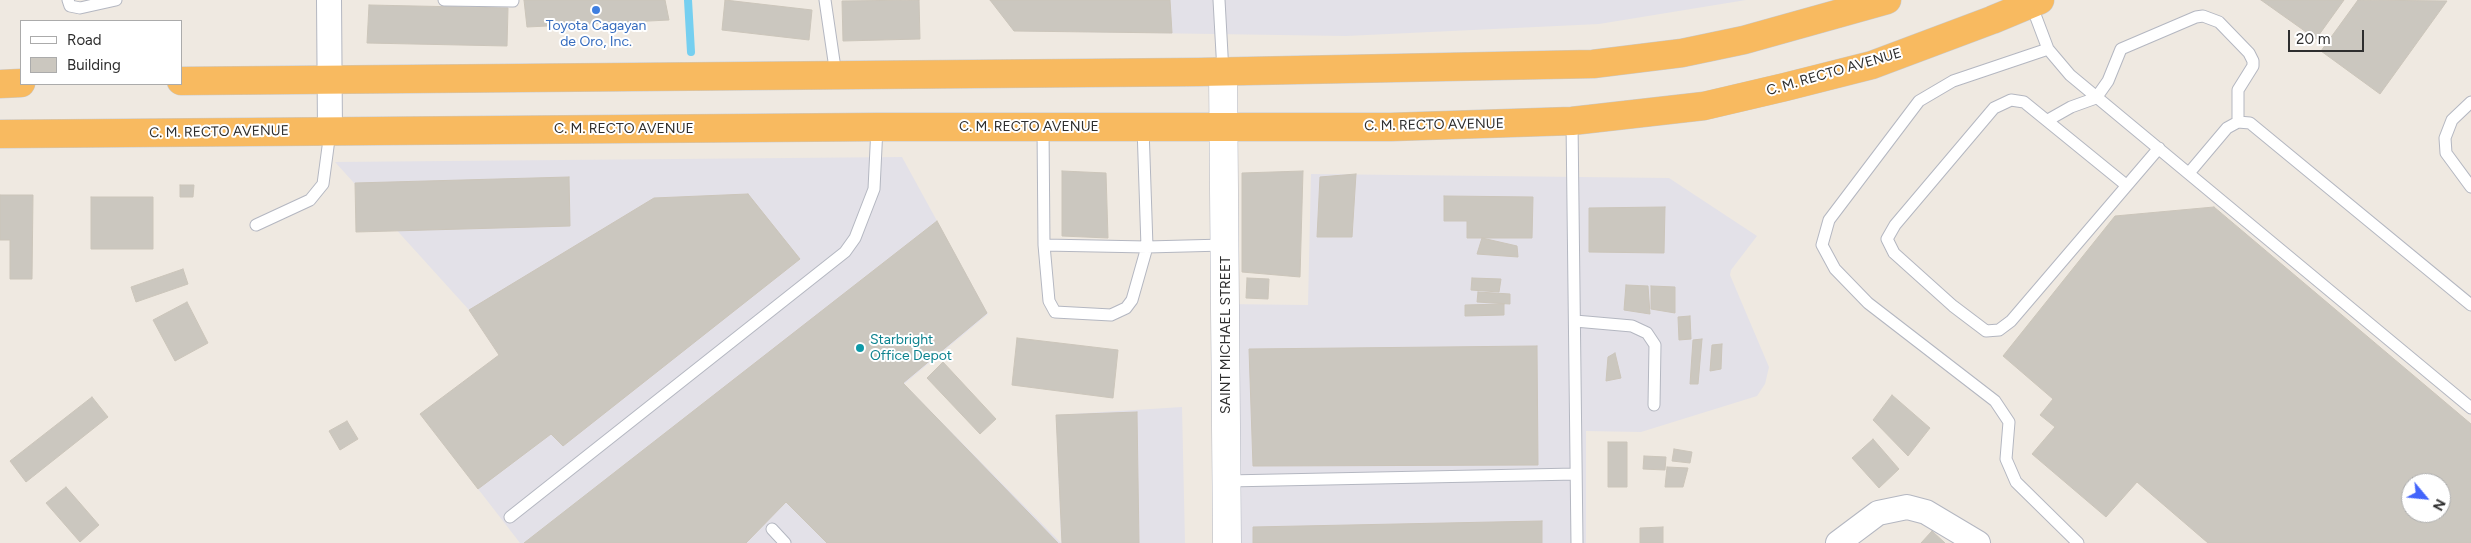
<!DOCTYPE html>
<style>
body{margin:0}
#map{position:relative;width:2471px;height:543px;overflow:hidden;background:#efe9e1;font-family:Figtree,sans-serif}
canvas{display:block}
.legend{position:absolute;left:20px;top:20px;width:162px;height:65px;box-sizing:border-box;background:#fff;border:1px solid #ababab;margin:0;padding:6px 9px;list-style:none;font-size:15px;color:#2e2e2e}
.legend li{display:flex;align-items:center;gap:10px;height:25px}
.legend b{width:25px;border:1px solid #ababab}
.north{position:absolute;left:2401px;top:473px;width:50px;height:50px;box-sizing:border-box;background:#fff;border:1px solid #ababab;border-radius:50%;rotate:118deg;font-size:14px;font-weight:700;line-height:20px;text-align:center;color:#2e2e2e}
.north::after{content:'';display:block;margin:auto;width:18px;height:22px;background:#4264fb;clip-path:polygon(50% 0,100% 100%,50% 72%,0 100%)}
.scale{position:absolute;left:2288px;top:30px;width:76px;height:22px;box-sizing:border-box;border:2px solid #2e2e2e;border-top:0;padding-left:6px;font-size:15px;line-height:18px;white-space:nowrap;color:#2e2e2e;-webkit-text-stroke:4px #fff;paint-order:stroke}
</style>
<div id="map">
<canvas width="2471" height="543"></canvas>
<ul class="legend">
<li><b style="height:6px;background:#fff"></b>Road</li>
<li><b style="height:14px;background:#cbc7bf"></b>Building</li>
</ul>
<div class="north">N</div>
<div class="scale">20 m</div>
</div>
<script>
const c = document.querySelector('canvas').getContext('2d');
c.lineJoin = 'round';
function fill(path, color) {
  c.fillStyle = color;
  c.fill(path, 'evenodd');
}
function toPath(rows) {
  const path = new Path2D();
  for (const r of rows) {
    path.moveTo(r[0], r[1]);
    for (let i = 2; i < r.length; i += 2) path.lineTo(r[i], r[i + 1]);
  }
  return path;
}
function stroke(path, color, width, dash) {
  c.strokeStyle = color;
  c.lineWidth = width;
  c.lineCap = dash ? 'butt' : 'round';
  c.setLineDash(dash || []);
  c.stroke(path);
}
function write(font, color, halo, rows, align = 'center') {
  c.font = font + ' Figtree,sans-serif';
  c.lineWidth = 4;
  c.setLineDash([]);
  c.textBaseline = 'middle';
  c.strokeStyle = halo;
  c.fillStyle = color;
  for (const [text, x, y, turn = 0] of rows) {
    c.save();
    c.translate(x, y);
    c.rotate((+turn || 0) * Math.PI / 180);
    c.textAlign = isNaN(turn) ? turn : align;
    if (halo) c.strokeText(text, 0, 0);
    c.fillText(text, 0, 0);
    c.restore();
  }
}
const industrial = toPath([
 [990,0,1746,0,1599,24,1346,36,1014,31],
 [902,157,988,314,904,384,1061,543,1056,415,1182,407,1185,543,520,543,420,414,499,355,469,310,335,162],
 [1311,174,1669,178,1757,236,1731,270,1730,275,1769,367,1765,384,1757,396,1641,432,1586,431,1586,543,1223,543,1221,304,1308,305]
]);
const stream = toPath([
 [688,0,691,52]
]);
const building = toPath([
 [524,0,665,0,669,20,527,27,524,0],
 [725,0,812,10,809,40,722,30,725,0],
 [919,0,920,39,843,41,842,1,919,0],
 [990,0,1170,0,1172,33,1014,31,990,0],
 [2261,0,2344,0,2316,39,2261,0],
 [2358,0,2447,1,2380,94,2321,51,2358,0],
 [369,5,508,8,507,46,367,43,369,5],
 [1062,171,1106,173,1108,238,1062,236,1062,171],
 [1303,171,1300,277,1242,272,1242,173,1303,171],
 [1356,174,1352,237,1317,237,1320,177,1356,174],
 [569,177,570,226,356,232,355,183,569,177],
 [180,185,194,185,193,197,180,197,180,185],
 [748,194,800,259,563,446,551,434,478,489,420,414,499,355,469,310,654,198,748,194],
 [0,195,33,195,32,279,10,279,10,240,0,240,0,195],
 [1444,196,1533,197,1532,238,1467,238,1467,221,1444,221,1444,196],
 [91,197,153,197,153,249,91,249,91,197],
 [1665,207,1664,253,1589,252,1589,208,1665,207],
 [2214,207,2471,424,2471,543,2208,543,2137,482,2106,517,2032,454,2055,427,2040,415,2053,399,2003,356,2115,216,2214,207],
 [2411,483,2441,483,2441,513,2411,513,2411,483],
 [937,221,987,313,903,383,1058,543,827,543,786,502,746,543,524,543,937,221],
 [1482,238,1517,246,1518,257,1477,254,1482,238],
 [183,269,188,284,136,302,131,287,183,269],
 [1247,278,1269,279,1268,299,1246,298,1247,278],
 [1472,278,1501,279,1499,292,1471,290,1472,278],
 [1626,285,1648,286,1650,314,1624,310,1626,285],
 [1651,286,1675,287,1675,313,1651,309,1651,286],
 [1478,292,1510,294,1510,304,1477,302,1478,292],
 [187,302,208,343,175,361,153,320,187,302],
 [1504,304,1504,315,1465,316,1465,305,1504,304],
 [1690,316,1691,339,1679,340,1678,317,1690,316],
 [1017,338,1118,350,1113,398,1012,385,1017,338],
 [1702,339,1698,384,1690,384,1693,340,1702,339],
 [1722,344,1721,369,1710,371,1712,345,1722,344],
 [1537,346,1538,465,1253,466,1249,349,1537,346],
 [1615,353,1621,378,1606,381,1608,357,1615,353],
 [943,362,996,419,980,434,927,378,943,362],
 [1892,395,1930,428,1908,456,1873,420,1892,395],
 [92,397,108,417,26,482,10,461,92,397],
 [1137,412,1139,543,1062,543,1056,415,1137,412],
 [347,421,358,439,340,450,329,431,347,421],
 [1873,439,1899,469,1879,488,1852,458,1873,439],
 [1608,442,1627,442,1627,487,1608,487,1608,442],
 [1674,449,1692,452,1690,463,1672,461,1674,449],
 [1644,456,1666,457,1665,470,1643,469,1644,456],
 [1667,467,1688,468,1683,487,1665,487,1667,467],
 [66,487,99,525,80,542,46,503,66,487],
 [1542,521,1542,543,1253,543,1253,527,1542,521],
 [1663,527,1663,543,1640,543,1640,528,1663,527],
 [1932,531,1945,543,1921,543,1932,531]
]);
const service = toPath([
 [68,0,70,6,80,8,116,0],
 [444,0,513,1],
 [825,0,836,75],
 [1219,0,1223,72],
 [2031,4,2048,49,2070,75,2471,408],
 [2048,49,1953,81,1919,101,1829,220,1822,245,1835,269,1868,303,1995,401,2009,422,2006,459,2016,482,2078,543],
 [2471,102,2452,120,2445,138,2446,153,2471,187],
 [2048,120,2071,107,2096,98,2108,81,2121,49,2196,17,2203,16,2219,22,2249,53,2253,61,2253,66,2238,90,2238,122],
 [1572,121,1577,543],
 [1043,127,1044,245,1147,247,1143,127],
 [2189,173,2227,128,2238,122,2250,123,2471,305],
 [2126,185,2024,102,2011,100,1994,108,1895,225,1887,239,1894,253,1953,306,1986,331,1999,330,2011,321,2159,148],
 [256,225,310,200,323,184,330,132],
 [1044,245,1049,301,1055,312,1111,315,1126,308,1132,300,1147,247,1224,245],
 [1575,321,1632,326,1647,333,1655,345,1654,405],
 [1227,481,1576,474],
 [510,517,845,252,855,238,874,189,877,127],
 [772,529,785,543]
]);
const minor = toPath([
 [329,0,330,130],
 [1838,543,1878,513,1907,507,1926,512,1978,543]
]);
const tertiary = toPath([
 [1223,72,1227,543]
]);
const trunk = toPath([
 [181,81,1199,72,1593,64,1682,53,1744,40,1887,0],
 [0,84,21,83],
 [0,134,877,127,1391,127,1572,121,1704,106,1785,87,1872,65,1992,20,2040,0]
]);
const markers = [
 [596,10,5,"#3f7fe0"],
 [860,348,5,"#0f9aa8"]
];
const shopNames = [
 ["Toyota Cagayan",596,26],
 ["de Oro, Inc.",596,42]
];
const streetNames = [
 ["C. M. RECTO AVENUE",1834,72,-16],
 ["C. M. RECTO AVENUE",1434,125,-1],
 ["C. M. RECTO AVENUE",1029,127],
 ["C. M. RECTO AVENUE",624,129],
 ["C. M. RECTO AVENUE",219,132,-1],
 ["SAINT MICHAEL STREET",1226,335,-90]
];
const cultureNames = [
 ["Starbright",870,340],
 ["Office Depot",870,356]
];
fill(industrial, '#e3e1e8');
stroke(stream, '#75cff0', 8);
fill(building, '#cbc7bf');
stroke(building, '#cbc5ba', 1);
stroke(service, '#b4b7c1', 13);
stroke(minor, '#b4b7c1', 26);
stroke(tertiary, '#b4b7c1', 29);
stroke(trunk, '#c9c9c9', 29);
stroke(service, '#fff', 11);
stroke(minor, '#fff', 24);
stroke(tertiary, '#fff', 28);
stroke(trunk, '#f8ba60', 28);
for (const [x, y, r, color] of markers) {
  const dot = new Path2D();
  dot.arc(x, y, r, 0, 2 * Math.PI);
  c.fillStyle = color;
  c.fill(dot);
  stroke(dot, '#fff', 2);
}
write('14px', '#366cbe', '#fff', shopNames);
write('14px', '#2e2e2e', '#fff', streetNames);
write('14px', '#0d838f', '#fff', cultureNames, 'left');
</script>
